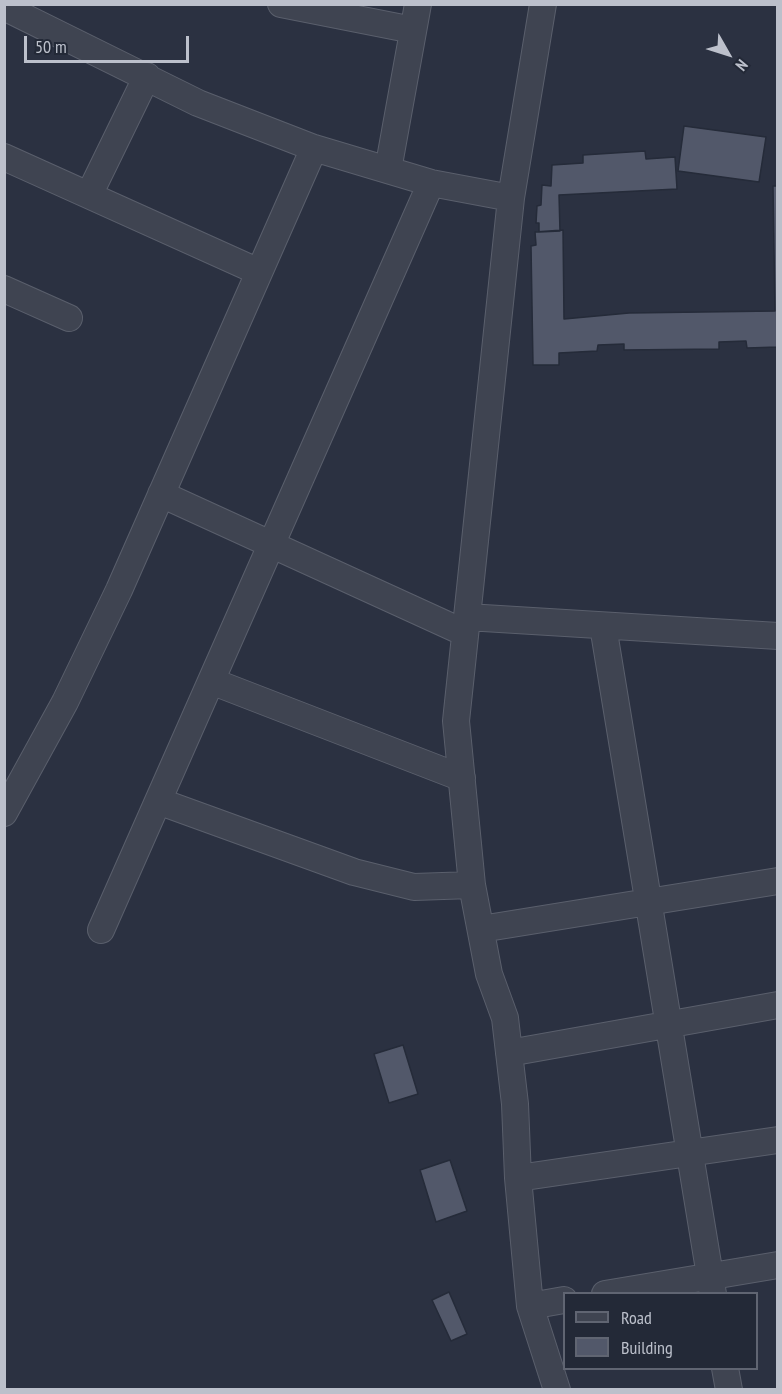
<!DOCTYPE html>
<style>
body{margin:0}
#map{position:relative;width:782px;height:1394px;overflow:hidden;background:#2b3141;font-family:"PT Sans Narrow",sans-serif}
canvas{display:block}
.frame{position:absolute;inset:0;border:6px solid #bcc0cb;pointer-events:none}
.legend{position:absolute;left:563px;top:1292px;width:195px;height:78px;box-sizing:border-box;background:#232937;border:2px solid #606572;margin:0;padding:8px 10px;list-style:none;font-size:18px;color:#bcc0cb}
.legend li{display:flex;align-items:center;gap:12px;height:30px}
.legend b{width:30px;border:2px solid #606572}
.north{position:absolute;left:698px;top:24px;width:60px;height:60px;-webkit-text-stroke:4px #232937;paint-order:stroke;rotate:129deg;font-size:16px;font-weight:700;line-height:24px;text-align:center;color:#bcc0cb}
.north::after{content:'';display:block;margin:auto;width:21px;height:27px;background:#bcc0cb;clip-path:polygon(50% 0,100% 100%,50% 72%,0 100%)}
.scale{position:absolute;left:24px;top:36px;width:165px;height:27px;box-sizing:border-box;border:3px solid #bcc0cb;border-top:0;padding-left:8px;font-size:18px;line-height:21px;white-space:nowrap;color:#bcc0cb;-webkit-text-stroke:4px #232937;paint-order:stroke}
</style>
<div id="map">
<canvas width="782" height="1394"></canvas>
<div class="frame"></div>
<ul class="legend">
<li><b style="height:8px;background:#3f4451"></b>Road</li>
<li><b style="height:16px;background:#52586a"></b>Building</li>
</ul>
<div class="north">N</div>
<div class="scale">50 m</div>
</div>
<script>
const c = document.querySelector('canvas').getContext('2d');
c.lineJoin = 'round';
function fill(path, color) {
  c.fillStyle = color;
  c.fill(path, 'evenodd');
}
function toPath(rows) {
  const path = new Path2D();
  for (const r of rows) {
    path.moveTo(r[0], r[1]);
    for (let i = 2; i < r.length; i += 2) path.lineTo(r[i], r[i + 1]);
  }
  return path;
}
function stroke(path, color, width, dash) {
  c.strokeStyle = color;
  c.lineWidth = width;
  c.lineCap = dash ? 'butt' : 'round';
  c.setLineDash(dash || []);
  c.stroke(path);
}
const building = toPath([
 [684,126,766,137,759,182,678,171,684,126],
 [645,151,646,159,675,157,677,189,559,195,560,231,539,232,539,223,536,223,537,206,541,205,542,185,551,186,552,165,583,163,583,155,645,151],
 [773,186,778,186,778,347,747,348,746,341,719,342,719,349,624,350,624,344,598,345,597,351,559,353,559,365,533,365,531,246,536,245,535,232,563,230,564,319,629,313,775,311,773,186],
 [403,1045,418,1094,389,1103,374,1054,403,1045],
 [450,1160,467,1211,436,1222,420,1170,450,1160],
 [449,1292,467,1334,451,1341,432,1300,449,1292]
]);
const minor = toPath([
 [281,4,413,30],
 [543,4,511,198,467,617,778,636],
 [4,7,198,103,314,148,431,183,511,198],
 [4,157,259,272],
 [388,170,418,4],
 [89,195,147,76],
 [4,289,69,318],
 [161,494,465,633],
 [467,617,456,721,472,885,489,974,505,1018,515,1104,518,1178,530,1306,557,1390],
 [603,626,713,1294],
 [211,681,462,778],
 [158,801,354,872,414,887,472,885],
 [4,813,65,702,119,590,314,148],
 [481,929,778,881],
 [101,930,431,183],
 [509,1053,778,1005],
 [518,1178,778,1140],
 [605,1294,778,1265],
 [530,1306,564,1300],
 [725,1368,729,1390]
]);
fill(building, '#52586a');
stroke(building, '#252b39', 1.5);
stroke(minor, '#5a5f6c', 28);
stroke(minor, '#3f4451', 26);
</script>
